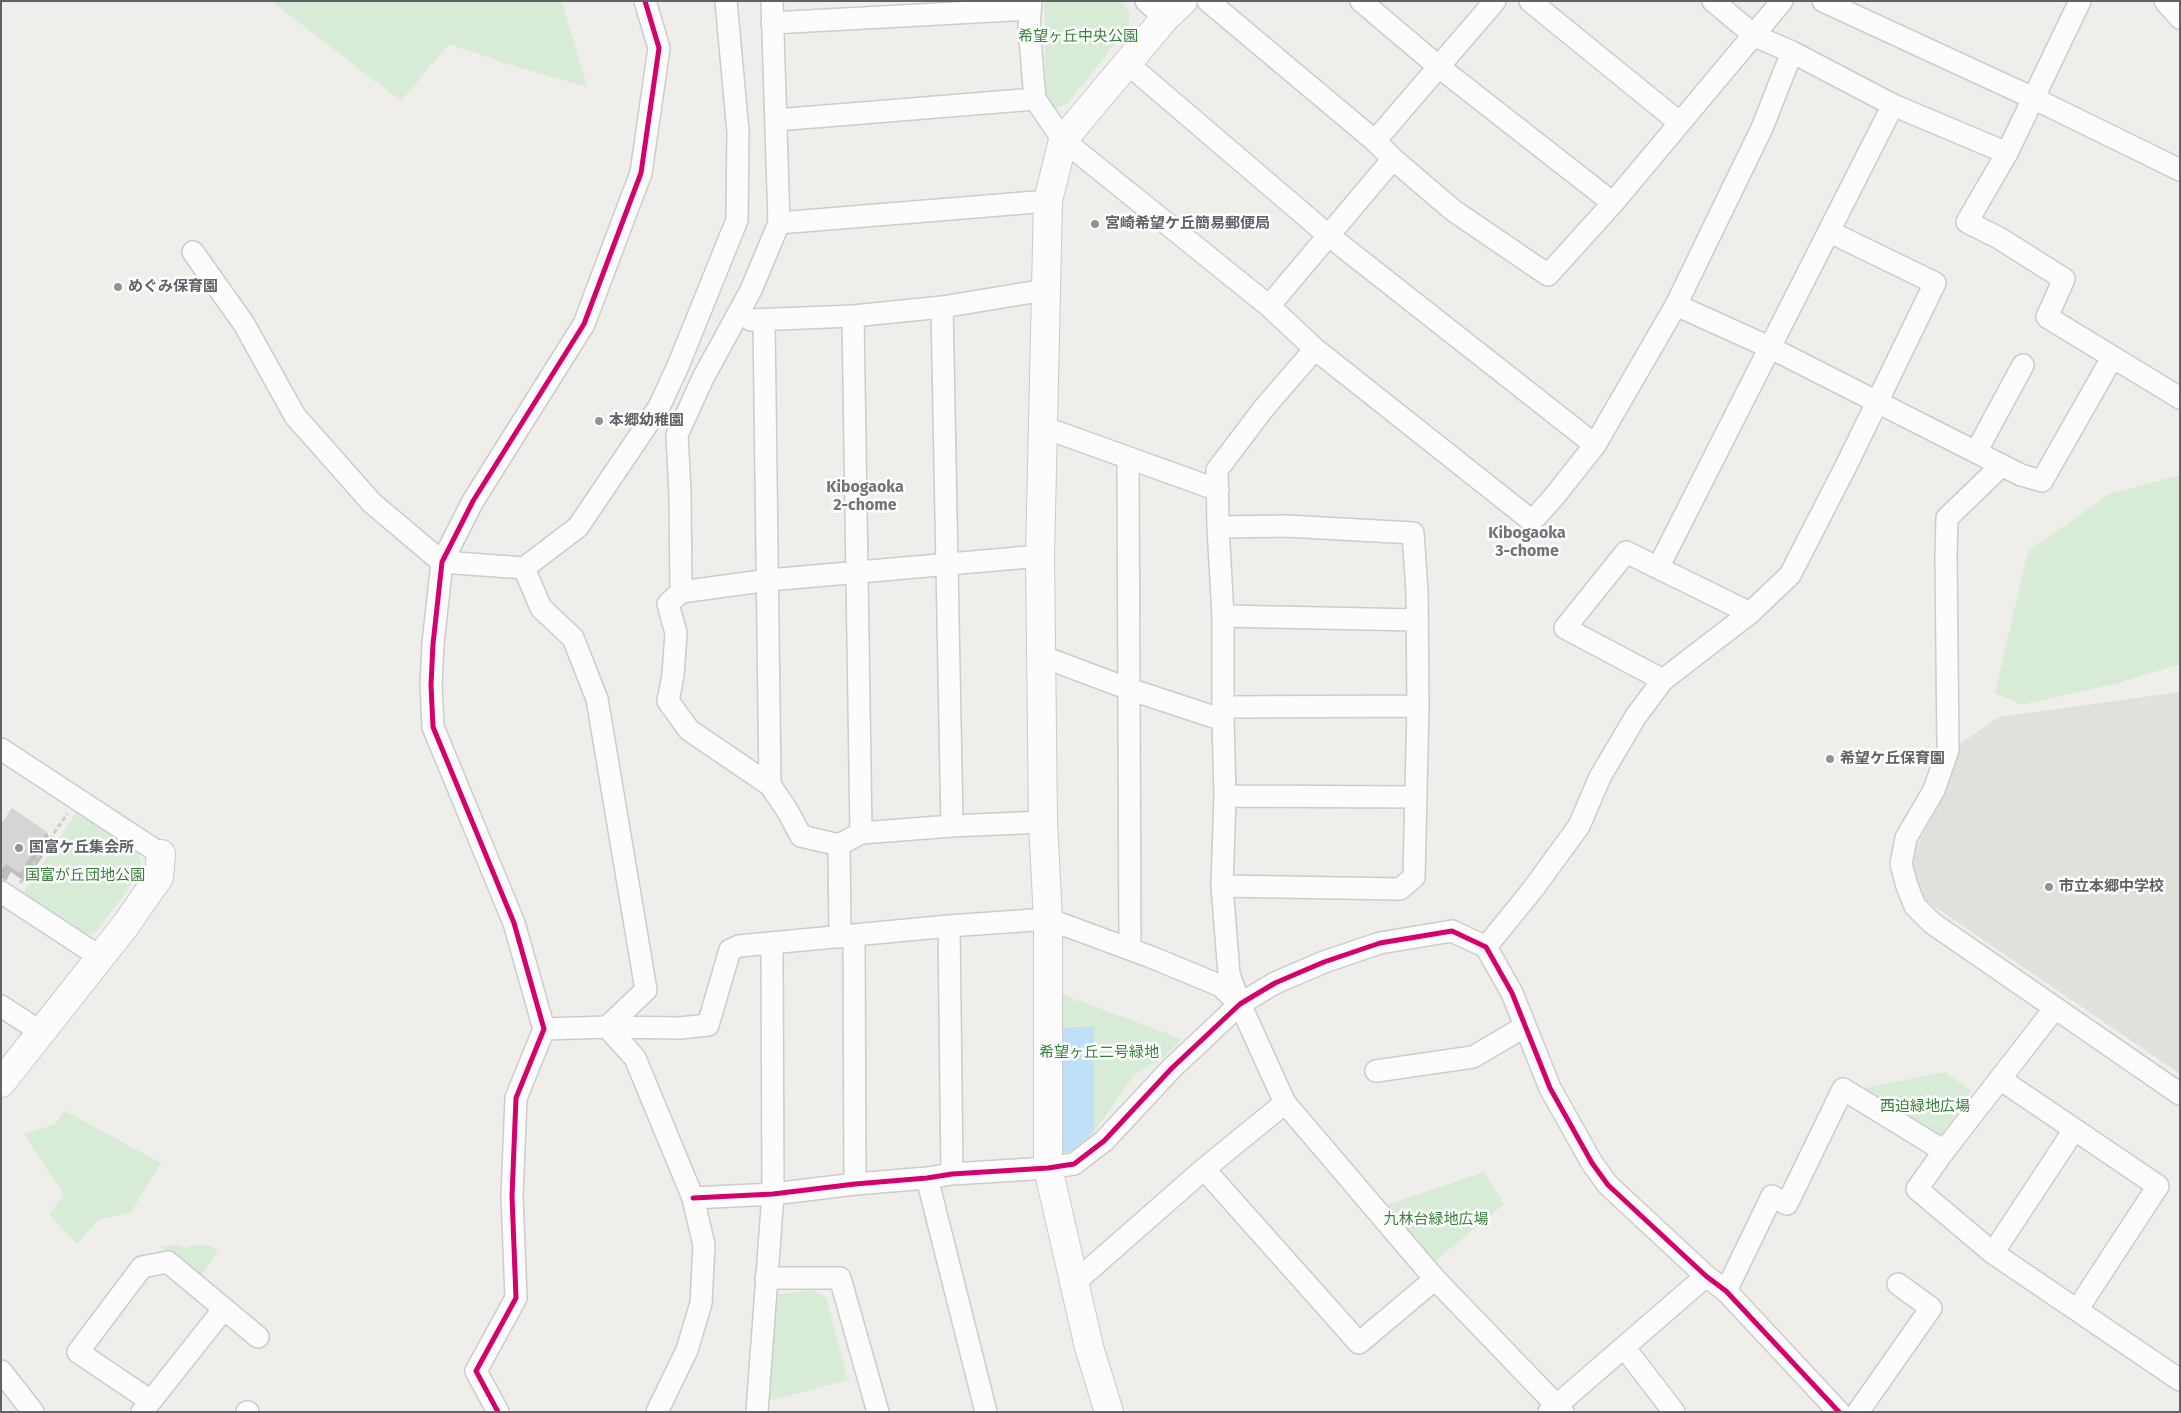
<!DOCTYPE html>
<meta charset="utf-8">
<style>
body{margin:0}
#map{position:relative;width:2181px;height:1413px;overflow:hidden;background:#efeeea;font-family:"Fira Sans",sans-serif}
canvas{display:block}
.frame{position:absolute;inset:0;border:2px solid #5f6368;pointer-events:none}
</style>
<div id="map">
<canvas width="2181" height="1413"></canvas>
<div class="frame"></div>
</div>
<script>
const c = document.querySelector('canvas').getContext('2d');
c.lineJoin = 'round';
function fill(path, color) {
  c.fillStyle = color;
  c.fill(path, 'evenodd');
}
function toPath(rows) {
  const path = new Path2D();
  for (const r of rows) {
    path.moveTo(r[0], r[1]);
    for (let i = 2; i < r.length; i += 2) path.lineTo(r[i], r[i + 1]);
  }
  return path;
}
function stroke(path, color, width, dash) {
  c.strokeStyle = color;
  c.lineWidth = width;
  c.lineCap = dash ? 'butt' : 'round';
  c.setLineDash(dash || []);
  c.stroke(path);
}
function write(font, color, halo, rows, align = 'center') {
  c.font = font + ' "Fira Sans","Noto Sans JP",sans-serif';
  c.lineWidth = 5;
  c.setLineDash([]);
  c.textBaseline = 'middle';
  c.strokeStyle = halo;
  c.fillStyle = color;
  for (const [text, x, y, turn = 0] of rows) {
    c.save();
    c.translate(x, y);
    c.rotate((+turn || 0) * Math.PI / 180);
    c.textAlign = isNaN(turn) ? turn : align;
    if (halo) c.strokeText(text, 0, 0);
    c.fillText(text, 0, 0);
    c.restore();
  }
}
const education = toPath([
 [2180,692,2180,1074,1925,900,1913,873,1915,850,1950,781,1960,744,1999,717]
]);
const green = toPath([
 [271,1,562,1,587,87,514,66,449,44,401,101],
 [1044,1,1120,1,1130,12,1128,28,1067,104,1055,109,1046,101],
 [2180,475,2180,664,2118,683,2021,705,1995,693,2028,551,2110,494],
 [77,812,137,851,141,861,140,873,96,932,87,935,78,931,23,893],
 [1058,993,1182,1039,1164,1057,1134,1075,1090,1138,1072,1152,1054,1156],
 [1945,1072,1971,1091,1940,1140,1850,1091],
 [65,1111,161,1163,131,1212,98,1220,77,1244,49,1214,64,1195,24,1134,55,1124],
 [1484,1172,1504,1204,1434,1262,1381,1207],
 [176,1244,186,1248,199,1244,211,1246,218,1251,200,1278,160,1247],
 [814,1290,826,1298,848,1380,756,1404,772,1295]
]);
const water = toPath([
 [1094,1027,1094,1130,1088,1137,1072,1150,1056,1154,1058,1028]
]);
const shadow = toPath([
 [12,810,47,833,52,843,25,882,11,872,6,881,1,878,1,827]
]);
const building = toPath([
 [12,808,47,832,20,873,6,864,1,870,1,824]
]);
const path = toPath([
 [20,883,67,814]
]);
const street = toPath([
 [1031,1,1029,27,1035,99,1063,140,1269,306,1315,349,1532,521,1553,498,1595,445,1676,305,1762,128,1792,52],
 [1146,1,1165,18],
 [1208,1,1375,141,1393,159,1454,211,1548,275,1613,203,1782,1],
 [1361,1,1439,67,1613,203],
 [1530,1,1680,123],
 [1713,1,1755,36,1792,52,1893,105,2007,153],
 [1823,1,2033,98,2180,170],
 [2080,1,2007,153,1967,222,1999,238,2064,279,2047,317,2180,398],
 [2165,1,2180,18],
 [772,23,1030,9],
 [1128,64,1328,235,1595,445],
 [776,120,1035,99],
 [1375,141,1495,1],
 [779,223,1048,201],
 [193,252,244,324,295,416,372,503,442,562,524,568,578,527,659,407,678,366,737,220,738,132,726,1],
 [1676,305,1769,347,2021,475,2042,481,2112,358],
 [1269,306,1393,159],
 [942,307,952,826],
 [853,316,861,833],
 [751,320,853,316,942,307,1045,290],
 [764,320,770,785],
 [1315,349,1264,408,1217,470,1218,527,1223,616,1223,720,1225,796,1222,886,1229,974,1240,1004,1285,1103,1435,1279,1563,1412],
 [1043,427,1218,490],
 [1976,452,2023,365],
 [1128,458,1130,949],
 [2002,465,1947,518,1946,556,1948,750,1934,790,1906,838,1901,864,1907,886,1915,906,1932,923,2180,1094],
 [1218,527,1287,526,1413,533,1417,591,1418,706,1414,877,1400,889,1222,886],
 [1040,556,769,580,681,592,668,604,676,633,673,675,668,701,689,730,770,785,787,810,801,836,839,845,861,833,952,826,1043,822],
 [524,568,541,608,573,638,597,699,646,990,607,1027],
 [1658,568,1893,105],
 [681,592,680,493,677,435,703,378,751,290,779,223,772,1],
 [1223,616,1416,620],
 [1041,656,1129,689,1223,720],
 [1663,680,1565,628,1626,552,1750,613],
 [1224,707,1418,706],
 [1,749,161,854],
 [1225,796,1416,797],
 [839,845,840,937],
 [1,892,100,957],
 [949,926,952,1174],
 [854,936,855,1184],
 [1486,947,1533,889,1579,826,1600,777,1636,716,1663,680,1750,613,1790,575,1847,464,1935,283,1830,232],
 [1,1006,41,1032],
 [2055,1008,1944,1151,1917,1189,1993,1253,2180,1380],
 [607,1027,635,1058,693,1198,704,1245,701,1303,687,1350,657,1412],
 [544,1029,607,1027,680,1028,708,1025,730,950,739,946,949,926,1048,919,1151,957,1221,986,1238,1003],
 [1376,1071,1473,1057,1524,1027],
 [2000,1079,2158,1186,2077,1310],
 [1204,1169,1359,1343,1435,1279],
 [927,1178,986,1412],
 [693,1198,773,1194,855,1184,927,1178,952,1174,1048,1168,1074,1164,1104,1141,1172,1068,1240,1004,1275,983,1324,962,1380,943,1452,931,1486,947,1512,993,1550,1088,1592,1163,1608,1185,1706,1276,1726,1291,1839,1412],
 [1993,1253,2074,1130],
 [766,1278,840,1278,878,1412],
 [1074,1283,1204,1169,1285,1103],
 [1726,1291,1772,1196,1787,1204,1843,1089,1944,1151],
 [1624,1347,1674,1412],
 [1,1371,33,1412],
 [149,1400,78,1352,142,1267,168,1262,258,1337],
 [142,1412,223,1310],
 [247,1412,248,1412],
 [498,1412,476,1371,516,1298,512,1196,516,1098,544,1029,514,923,433,727,431,685,433,644,442,562,473,501,584,324,641,173,659,48,645,1],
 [757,1412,773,1194,772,943],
 [1549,1412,1706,1276],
 [1858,1412,1931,1308,1898,1284]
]);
const secondary = toPath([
 [1,1083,125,926,159,877,161,854],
 [1109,1412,1089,1347,1048,1168,1048,919,1043,822,1040,556,1048,201,1063,140,1165,18,1183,1]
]);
const cycleway = toPath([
 [693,1198,773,1194,855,1184,927,1178,952,1174,1048,1168,1074,1164,1104,1141,1172,1068,1240,1004,1275,983,1324,962,1380,943,1452,931,1486,947,1512,993,1550,1088,1592,1163,1608,1185,1706,1276,1726,1291,1839,1412],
 [498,1412,476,1371,516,1298,512,1196,516,1098,544,1029,514,923,433,727,431,685,433,644,442,562,473,501,584,324,641,173,659,48,645,1]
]);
const markers = [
 [1095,224,5,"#919496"],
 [118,287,5,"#919496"],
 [599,421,5,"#919496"],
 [1830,759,5,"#919496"],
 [19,848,5,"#919496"],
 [2049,887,5,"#919496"]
];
const parkNames = [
 ["希望ヶ丘中央公園",1078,37],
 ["国富が丘団地公園",85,876],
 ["希望ヶ丘二号緑地",1099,1053],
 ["西迫緑地広場",1925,1107],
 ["九林台緑地広場",1436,1220]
];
const poiNames = [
 ["宮崎希望ケ丘簡易郵便局",1105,224],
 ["めぐみ保育園",128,287],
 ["本郷幼稚園",609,421],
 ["希望ケ丘保育園",1840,759],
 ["国富ケ丘集会所",29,848],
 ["市立本郷中学校",2059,887]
];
const neighbourhoodNames = [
 ["Kibogaoka",865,488],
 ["2-chome",865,506],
 ["Kibogaoka",1527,534],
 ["3-chome",1527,552]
];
fill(education, '#e2e0da');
fill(green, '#d8ebd6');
fill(water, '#bfe0f9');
fill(shadow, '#0003');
fill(building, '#d6d5d3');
stroke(street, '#cbcccc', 24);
stroke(secondary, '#cacacb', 30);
stroke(path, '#cacfcc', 3, [5, 2.5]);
stroke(street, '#fdfcfc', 21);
stroke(secondary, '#fdfcfc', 28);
stroke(cycleway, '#d6006c', 5);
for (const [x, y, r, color] of markers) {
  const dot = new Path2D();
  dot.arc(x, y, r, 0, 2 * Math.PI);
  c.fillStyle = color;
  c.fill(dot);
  stroke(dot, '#fff', 2);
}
write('15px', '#348238', '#fff', parkNames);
write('bold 15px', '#5f6368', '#fff', poiNames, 'left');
write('bold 16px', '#70757a', '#fff', neighbourhoodNames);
</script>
